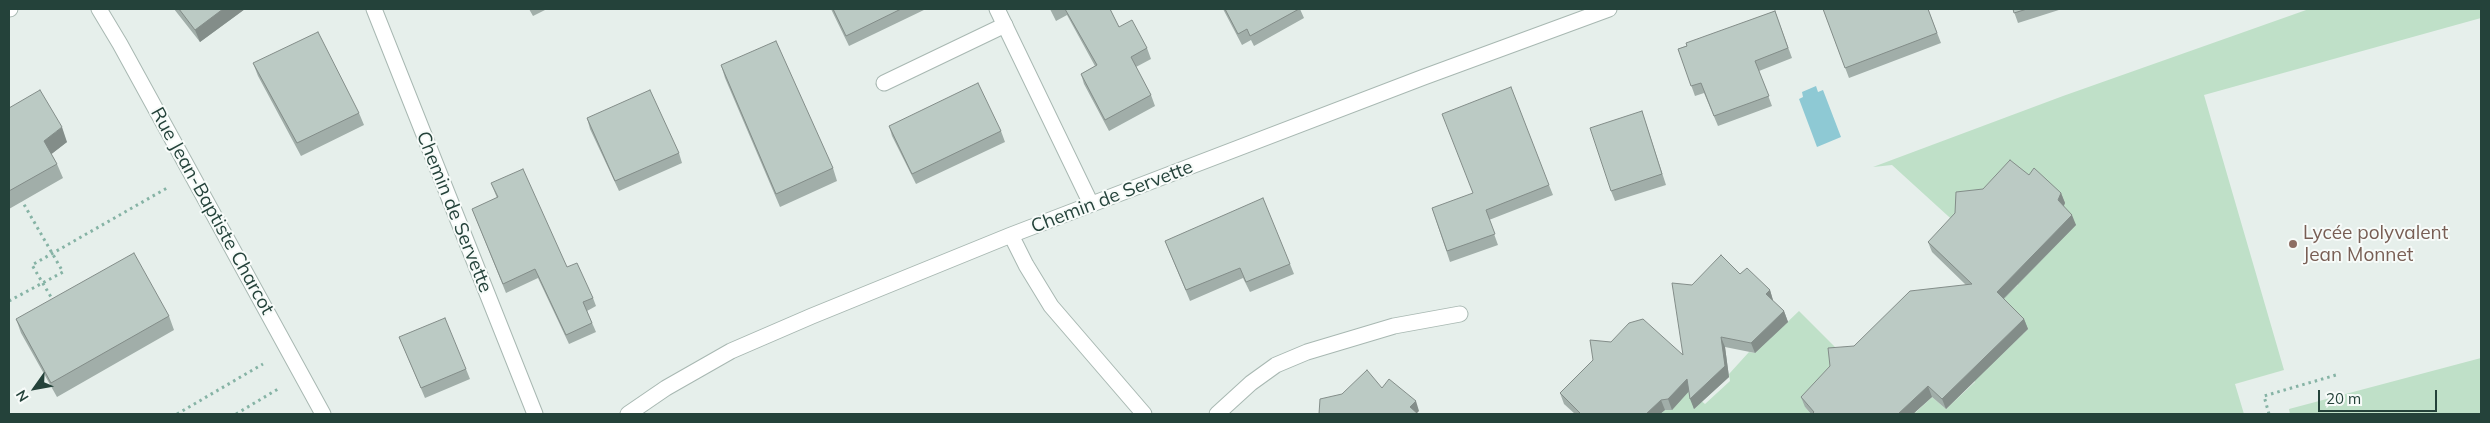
<!DOCTYPE html>
<meta charset="utf-8">
<style>
body{margin:0}
#map{position:relative;width:2490px;height:423px;overflow:hidden;background:#e6efeb;font-family:Mulish,sans-serif}
canvas{display:block}
.frame{position:absolute;inset:0;border:10px solid #24423a;pointer-events:none}
.north{position:absolute;left:10px;top:363px;width:50px;height:50px;-webkit-text-stroke:4px #f7fbf9;paint-order:stroke;rotate:238deg;font-size:14px;font-weight:700;line-height:20px;text-align:center;color:#24423a}
.north::after{content:'';display:block;margin:auto;width:18px;height:22px;background:#24423a;clip-path:polygon(50% 0,100% 100%,50% 72%,0 100%)}
.scale{position:absolute;left:2318px;top:390px;width:119px;height:22px;box-sizing:border-box;border:2px solid #24423a;border-top:0;padding-left:6px;font-size:15px;line-height:18px;white-space:nowrap;color:#24423a;-webkit-text-stroke:4px #f7fbf9;paint-order:stroke}
</style>
<div id="map">
<canvas width="2490" height="423"></canvas>
<div class="frame"></div>
<div class="north">N</div>
<div class="scale">20 m</div>
</div>
<script>
const c = document.querySelector('canvas').getContext('2d');
c.lineJoin = 'round';
function fill(path, color) {
  c.fillStyle = color;
  c.fill(path, 'evenodd');
}
function toPath(rows) {
  const path = new Path2D();
  for (const r of rows) {
    path.moveTo(r[0], r[1]);
    for (let i = 2; i < r.length; i += 2) path.lineTo(r[i], r[i + 1]);
  }
  return path;
}
function stroke(path, color, width, dash) {
  c.strokeStyle = color;
  c.lineWidth = width;
  c.lineCap = dash ? 'butt' : 'round';
  c.setLineDash(dash || []);
  c.stroke(path);
}
function write(font, color, halo, rows, align = 'center') {
  c.font = font + ' Mulish,sans-serif';
  c.lineWidth = 4;
  c.setLineDash([]);
  c.textBaseline = 'middle';
  c.strokeStyle = halo;
  c.fillStyle = color;
  for (const [text, x, y, turn = 0] of rows) {
    c.save();
    c.translate(x, y);
    c.rotate((+turn || 0) * Math.PI / 180);
    c.textAlign = isNaN(turn) ? turn : align;
    if (halo) c.strokeText(text, 0, 0);
    c.fillText(text, 0, 0);
    c.restore();
  }
}
const green = toPath([
 [2309,9,2481,9,2481,18,2204,95,2284,370,2235,384,2244,414,1906,414,1916,412,1932,397,1946,409,1975,382,1973,377,1995,355,2000,356,2028,329,2000,302,2018,285,2015,277,1892,165,1873,167,2063,96],
 [1799,311,1837,349,1833,376,1805,407,1811,414,1660,414,1665,410,1672,409,1689,391,1705,404,1730,381,1729,374,1749,352,1755,353],
 [2481,358,2481,414,2290,414,2289,409]
]);
const water = toPath([
 [1816,86,1818,92,1823,90,1841,137,1817,147,1799,99,1803,97,1802,92]
]);
const path = toPath([
 [9,301,63,272,22,201],
 [54,302,32,265,167,188],
 [177,414,263,364],
 [236,414,278,389],
 [2269,414,2264,396,2336,375]
]);
const service = toPath([
 [884,83,1005,25]
]);
const minor = toPath([
 [374,9,535,414],
 [997,9,1091,204],
 [1011,235,1026,265,1051,306,1144,414],
 [628,414,666,388,731,351,812,316,1011,235,1424,77,1609,9],
 [1217,414,1251,383,1276,365,1307,352,1394,326,1460,314]
]);
const tertiary = toPath([
 [9,9,10,9],
 [99,9,120,44,323,414]
]);
const wall = toPath([
 [174,9,245,9,200,42],
 [529,9,547,9,533,16],
 [831,9,926,9,849,46],
 [1050,9,1110,9,1119,27,1147,48,1151,59,1136,67,1151,95,1155,106,1109,131,1084,84,1081,74,1095,66,1067,15,1056,21],
 [1223,9,1300,9,1304,18,1254,46,1251,40,1242,45],
 [1823,9,1928,9,1941,43,1849,78],
 [2013,9,2062,9,2018,23],
 [1775,11,1792,58,1759,71,1772,106,1718,126,1704,93,1695,96,1678,49],
 [253,63,359,113,364,125,301,156,258,76],
 [721,65,833,168,837,181,780,207,725,78],
 [9,108,67,142,51,154,57,164,63,178,9,209],
 [1642,111,1666,185,1615,201,1611,191],
 [587,118,679,153,682,163,619,191,590,129],
 [889,126,1001,131,1005,142,916,184,892,136],
 [2029,175,2061,193,2065,203,2063,206,2076,225,2004,299,2024,319,2028,329,1946,409,1932,397,1913,414,1811,414,1805,407,1801,397,1854,346,1966,285,1932,252,1928,242],
 [491,183,567,267,593,298,596,306,587,311,596,332,569,344,538,278,506,293,472,209,497,198],
 [1549,185,1553,195,1489,220,1498,245,1450,262,1432,208],
 [1165,241,1290,264,1294,274,1250,292,1243,278,1190,301],
 [1740,274,1770,290,1773,301,1784,311,1788,322,1755,353,1725,347,1729,377,1694,409,1689,391,1672,410,1665,410,1660,414,1575,414,1564,404,1560,393,1683,355,1692,285],
 [169,316,174,330,57,397,21,333,16,319],
 [399,337,466,369,470,379,425,398]
]);
const shadedWall = toPath([
 [223,9,245,9,200,42,195,30],
 [62,127,67,142,49,156,44,141],
 [2061,193,2065,203,2062,211,2058,200],
 [2072,215,2076,225,2000,302,1997,292],
 [1770,290,1773,300,1770,304,1766,294],
 [1784,311,1788,322,1755,353,1751,343],
 [2024,319,2028,329,1946,409,1942,399],
 [1721,337,1725,347,1729,377,1694,409,1690,399],
 [1687,379,1691,389,1672,410,1668,399],
 [1928,386,1932,397,1913,414,1898,414],
 [1661,400,1665,410,1660,414,1646,414],
 [1416,401,1419,411,1416,414,1410,407]
]);
const building = toPath([
 [179,9,223,9,195,30,179,9],
 [833,9,901,9,846,36,833,9],
 [1065,9,1110,9,1119,27,1132,20,1147,48,1131,57,1151,95,1105,120,1081,74,1097,65,1065,9],
 [1225,9,1299,9,1250,36,1247,29,1238,34,1225,9],
 [1823,9,1928,9,1937,33,1845,68,1823,9],
 [2013,9,2027,9,2014,13,2013,9],
 [1775,11,1788,48,1755,61,1769,96,1714,116,1701,83,1691,86,1678,49,1687,46,1686,43,1775,11],
 [318,32,359,113,297,143,253,63,318,32],
 [776,41,833,168,776,194,721,65,776,41],
 [978,83,1001,131,912,174,889,126,978,83],
 [1511,87,1549,185,1486,210,1495,234,1447,251,1432,208,1473,193,1442,114,1511,87],
 [40,90,62,127,44,141,57,164,9,191,9,108,40,90],
 [650,90,679,153,615,181,587,118,650,90],
 [1642,111,1662,174,1611,191,1590,128,1642,111],
 [2010,160,2029,175,2034,168,2061,193,2058,200,2072,215,1997,292,2024,319,1942,399,1928,386,1898,414,1812,414,1814,412,1801,397,1830,366,1828,348,1854,346,1910,291,1972,284,1928,242,1955,213,1956,192,1983,189,2010,160],
 [523,169,567,267,577,263,593,298,583,302,592,323,566,335,535,269,503,284,472,209,498,197,491,183,523,169],
 [1263,198,1290,264,1246,282,1240,268,1186,290,1165,241,1263,198],
 [134,253,169,316,51,383,16,319,134,253],
 [1721,255,1740,274,1747,268,1770,290,1766,294,1784,311,1751,343,1721,337,1725,366,1690,399,1687,379,1668,399,1661,400,1646,414,1581,414,1560,393,1593,360,1590,340,1611,342,1629,323,1643,319,1683,355,1672,283,1692,285,1721,255],
 [445,318,466,369,421,388,399,337,445,318],
 [1367,370,1382,388,1389,379,1416,401,1410,407,1418,414,1319,414,1320,399,1342,394,1367,370]
]);
const markers = [
 [2293,244,5,"#8d6e63"]
];
const streetNames = [
 ["Chemin de Servette",1112,197,-21],
 ["Rue Jean-Baptiste Charcot",212,211,61],
 ["Chemin de Servette",454,212,68]
];
const educationNames = [
 ["Lycée polyvalent",2303,233],
 ["Jean Monnet",2303,255]
];
fill(green, '#bfe0c8');
fill(water, '#8ec9d4');
stroke(service, '#a8b8b2', 17);
stroke(minor, '#a8b8b2', 17);
stroke(tertiary, '#a8b8b2', 17);
stroke(path, '#86b3a5', 3, [2.5, 4]);
stroke(service, '#fff', 15);
stroke(minor, '#fff', 15);
stroke(tertiary, '#fff', 15);
fill(wall, '#a1aea9');
fill(shadedWall, '#838d89');
fill(building, '#bbcac4');
stroke(building, '#838d89', 1);
for (const [x, y, r, color] of markers) {
  const dot = new Path2D();
  dot.arc(x, y, r, 0, 2 * Math.PI);
  c.fillStyle = color;
  c.fill(dot);
  stroke(dot, '#f7fbf9', 2);
}
write('19px', '#24423a', '#f7fbf9', streetNames);
write('19px', '#785e54', '#f7fbf9', educationNames, 'left');
</script>
